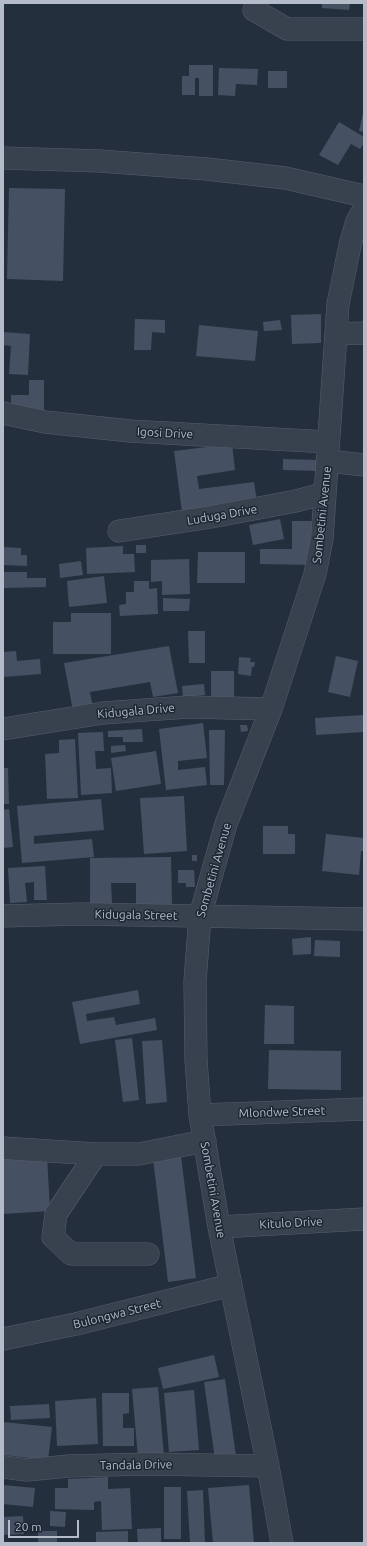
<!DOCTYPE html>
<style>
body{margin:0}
#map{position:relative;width:367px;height:1546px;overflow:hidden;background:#242f3e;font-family:Ubuntu,sans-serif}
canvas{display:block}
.frame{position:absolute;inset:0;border:4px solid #b4bcc9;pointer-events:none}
.scale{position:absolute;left:8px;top:1520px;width:71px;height:18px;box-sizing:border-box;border:2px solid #b4bcc9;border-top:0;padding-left:5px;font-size:12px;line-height:14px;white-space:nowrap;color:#b4bcc9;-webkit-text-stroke:3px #1d2633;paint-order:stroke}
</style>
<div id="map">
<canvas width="367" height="1546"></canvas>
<div class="frame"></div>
<div class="scale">20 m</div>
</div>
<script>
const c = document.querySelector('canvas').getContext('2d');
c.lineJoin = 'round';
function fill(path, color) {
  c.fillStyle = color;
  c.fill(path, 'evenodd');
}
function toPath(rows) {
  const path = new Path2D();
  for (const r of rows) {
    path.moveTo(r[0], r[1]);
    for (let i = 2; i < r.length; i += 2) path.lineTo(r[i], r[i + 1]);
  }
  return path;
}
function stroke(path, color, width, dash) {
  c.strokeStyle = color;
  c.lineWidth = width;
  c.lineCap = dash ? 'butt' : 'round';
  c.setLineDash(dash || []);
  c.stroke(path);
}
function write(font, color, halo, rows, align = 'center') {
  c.font = font + ' Ubuntu,sans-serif';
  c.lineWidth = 3;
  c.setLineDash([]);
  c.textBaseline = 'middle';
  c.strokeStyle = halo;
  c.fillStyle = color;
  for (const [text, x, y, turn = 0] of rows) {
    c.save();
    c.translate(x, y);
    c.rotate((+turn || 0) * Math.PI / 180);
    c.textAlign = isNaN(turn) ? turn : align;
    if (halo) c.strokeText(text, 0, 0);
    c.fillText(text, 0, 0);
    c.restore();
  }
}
const building = toPath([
 [322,3,350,3,349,10,322,8],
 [189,65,213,65,213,96,199,96,199,78,195,78,195,95,182,95,182,76,189,76],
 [219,68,258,69,257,85,236,84,235,96,218,95],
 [268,71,287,71,287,88,268,88],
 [363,113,364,113,364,132,359,131],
 [339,122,364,137,364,143,360,149,351,144,338,165,319,155],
 [9,188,65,189,63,281,7,279],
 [321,314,321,343,292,344,291,315],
 [135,319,165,320,165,333,152,332,151,350,134,350],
 [280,320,282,330,264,331,263,322],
 [199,325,258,331,255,361,196,356],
 [3,332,30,334,28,375,9,374,11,346,3,345],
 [29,380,44,380,44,412,11,412,11,395,29,395],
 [232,444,235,470,197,476,199,489,254,482,257,502,182,512,174,451],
 [283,459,318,460,318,471,283,470],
 [280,519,284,539,253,545,249,525],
 [292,521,315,521,314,565,260,564,260,549,292,549],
 [136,545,146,545,146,553,136,553],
 [123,546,123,554,134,554,135,572,87,574,86,548],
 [3,547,21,548,21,555,27,555,27,566,3,565],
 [198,552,245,552,245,583,197,583],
 [189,559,190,594,162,595,162,581,151,582,151,560],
 [81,561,83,575,60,578,59,564],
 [3,572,27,572,27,578,46,578,46,587,3,588],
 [104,576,107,603,69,607,67,581],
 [134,581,149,581,149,589,157,588,158,614,120,616,119,605,126,604,126,592,134,592],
 [163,598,190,599,189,611,163,611],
 [71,613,111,613,111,654,53,654,53,622,71,622],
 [188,631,205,631,205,663,189,663],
 [169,646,178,693,153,697,150,682,90,692,93,708,73,711,64,663],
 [16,651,17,661,40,659,41,674,3,677,3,652],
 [336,656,358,661,350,697,328,692],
 [239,657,251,658,250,662,255,662,254,667,252,667,251,676,238,674],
 [211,671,234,671,234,702,211,701],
 [204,684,205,695,183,697,182,686],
 [364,715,364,732,316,735,315,718],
 [203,723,207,758,178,761,178,770,205,767,207,785,166,790,159,729],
 [240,725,247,725,248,731,241,732],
 [142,729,143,742,123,742,123,737,108,737,108,731],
 [209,730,225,730,224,785,210,785],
 [103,732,104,751,95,751,96,769,111,768,112,793,81,795,78,733],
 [75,739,78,798,47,799,45,754,59,753,59,740],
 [125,745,126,751,111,753,111,746],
 [156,751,161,784,116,791,111,758],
 [3,768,8,768,9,804,3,804],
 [184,796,187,851,144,854,140,798],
 [101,799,104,830,34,836,34,844,92,839,94,857,22,863,17,806],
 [9,809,13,847,3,848,3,810],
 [263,826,288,826,288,834,295,834,295,854,263,854],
 [326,834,364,838,364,851,361,851,359,875,322,871],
 [192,855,197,855,197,861,192,861],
 [171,857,172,904,136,904,136,883,111,883,112,903,90,903,90,858],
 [45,866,47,900,34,900,34,882,25,883,27,902,10,903,8,868],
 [178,870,194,870,195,887,186,887,186,883,178,883],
 [311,937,311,954,293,955,292,939],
 [315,940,340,941,340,957,314,956],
 [138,990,140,1004,86,1014,87,1021,114,1017,116,1025,155,1018,157,1030,80,1044,72,1002],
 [265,1005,294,1006,294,1044,264,1044],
 [132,1038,139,1100,123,1102,115,1040],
 [162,1040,167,1102,146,1104,142,1041],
 [269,1050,341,1051,341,1090,268,1089],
 [47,1155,50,1211,3,1214,3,1157],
 [181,1156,196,1278,168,1282,153,1159],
 [214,1355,219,1377,163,1389,158,1368],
 [225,1379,236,1456,215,1459,204,1382],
 [158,1387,164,1456,138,1458,132,1389],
 [194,1390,199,1450,169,1452,164,1393],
 [102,1393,129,1393,129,1413,123,1414,123,1428,134,1428,134,1446,103,1446],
 [96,1398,98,1444,57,1446,55,1401],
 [49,1404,50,1418,11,1420,10,1406],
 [3,1422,52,1427,48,1460,3,1455],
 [108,1477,108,1489,130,1488,132,1529,102,1530,101,1501,94,1502,94,1510,55,1509,55,1488,68,1488,68,1479],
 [3,1485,35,1488,33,1507,3,1504],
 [249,1485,254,1543,213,1543,208,1488],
 [164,1487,181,1487,181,1539,164,1539],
 [203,1490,205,1543,190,1543,187,1491],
 [50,1511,66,1512,65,1527,50,1526],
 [23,1516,24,1534,3,1535,3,1517],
 [161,1528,161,1543,138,1543,137,1529],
 [38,1531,57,1531,57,1543,38,1543],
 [128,1531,128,1543,96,1543,96,1532]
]);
const minor = toPath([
 [254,10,287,29,364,29],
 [3,158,100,161,207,169,285,178,364,196],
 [336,334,364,333],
 [3,413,45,422,130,431,328,442],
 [328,461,364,465],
 [119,531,211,517,296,501,325,493],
 [3,729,103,713,188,707,271,709],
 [3,916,80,914,364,919],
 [200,1115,364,1109],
 [3,1148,96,1154,139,1154,205,1141],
 [96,1154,56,1214,53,1237,71,1254,148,1254],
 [219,1227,364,1219],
 [3,1339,76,1324,231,1285],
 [3,1467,27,1470,69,1466,148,1464,268,1466],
 [282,1543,268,1466,219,1227,200,1115,196,1060,195,981,200,916,226,824,271,709,315,574,322,539,338,304,350,245,357,221,364,209]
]);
const streetNames = [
 ["Igosi Drive",165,433,3],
 ["Luduga Drive",222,515,-10],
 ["Sombetini Avenue",322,515,-84],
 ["Kidugala Drive",136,711,-5],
 ["Sombetini Avenue",214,870,-74],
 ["Kidugala Street",136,915,1],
 ["Mlondwe Street",282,1112,-2],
 ["Sombetini Avenue",213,1190,80],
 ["Kitulo Drive",291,1223,-3],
 ["Bulongwa Street",117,1314,-14],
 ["Tandala Drive",136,1465,-1]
];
fill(building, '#455162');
stroke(minor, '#565f6c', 23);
stroke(minor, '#38414e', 22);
write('12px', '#b4bcc9', '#1d2633', streetNames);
</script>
